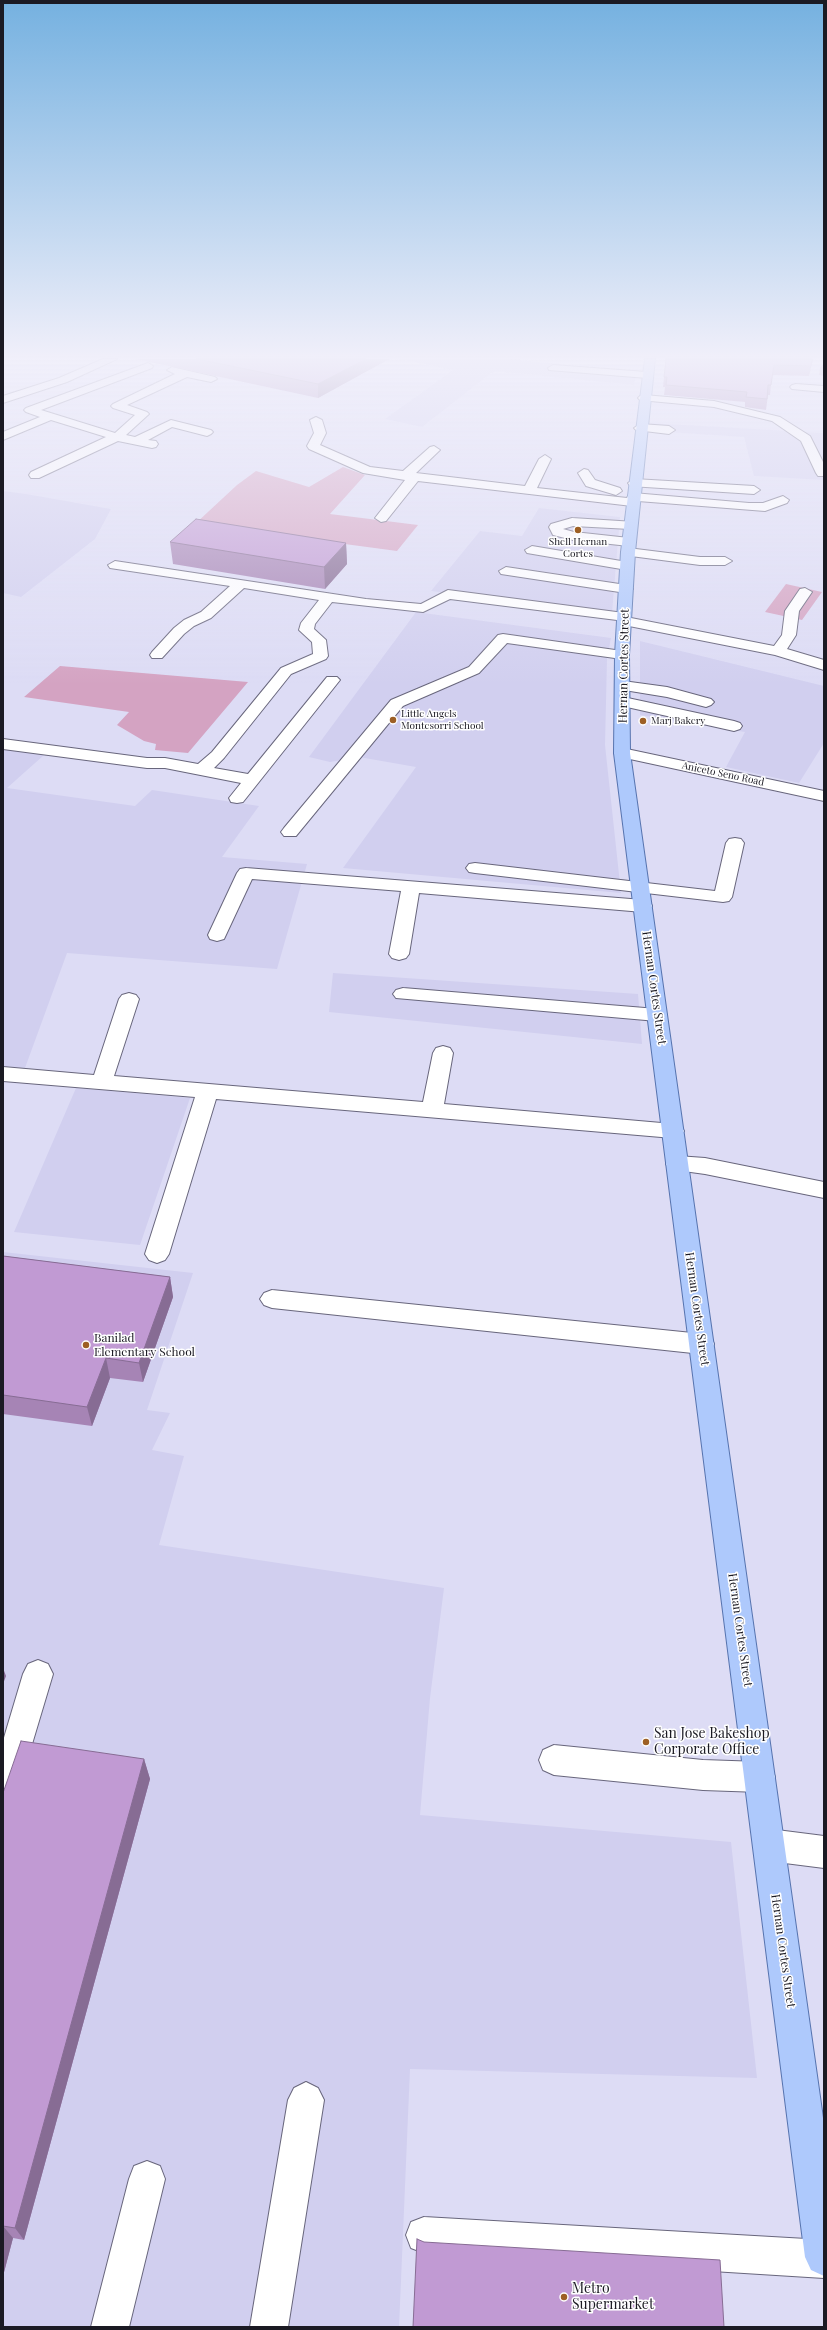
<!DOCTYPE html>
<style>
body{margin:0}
#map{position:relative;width:827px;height:2330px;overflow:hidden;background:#dddcf5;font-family:"Playfair Display",serif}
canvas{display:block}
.frame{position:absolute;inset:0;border:4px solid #1b1a23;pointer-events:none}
</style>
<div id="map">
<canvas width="827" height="2330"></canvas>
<div class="frame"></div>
</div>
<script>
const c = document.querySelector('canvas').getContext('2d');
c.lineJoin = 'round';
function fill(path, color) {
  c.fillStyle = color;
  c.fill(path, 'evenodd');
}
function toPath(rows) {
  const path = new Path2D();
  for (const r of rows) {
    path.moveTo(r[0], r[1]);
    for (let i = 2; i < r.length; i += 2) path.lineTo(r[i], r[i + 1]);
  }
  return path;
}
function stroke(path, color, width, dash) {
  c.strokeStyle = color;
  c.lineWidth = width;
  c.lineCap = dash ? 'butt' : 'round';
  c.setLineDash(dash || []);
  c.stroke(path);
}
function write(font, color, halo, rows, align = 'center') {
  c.font = font + ' "Playfair Display",serif';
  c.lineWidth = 3;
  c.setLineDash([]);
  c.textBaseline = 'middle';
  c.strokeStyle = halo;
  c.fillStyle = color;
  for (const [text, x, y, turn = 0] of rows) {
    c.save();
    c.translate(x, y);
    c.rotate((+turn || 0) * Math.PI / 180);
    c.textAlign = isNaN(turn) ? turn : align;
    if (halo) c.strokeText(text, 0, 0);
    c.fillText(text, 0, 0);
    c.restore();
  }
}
const built = toPath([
 [400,359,510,359,637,372,634,385,494,371,422,427,385,419,453,370],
 [651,423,824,433,824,480,754,476,744,437,651,431],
 [3,491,26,494,111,509,95,539,21,597,3,593],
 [539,508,620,517,612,613,431,591,480,531,522,536],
 [416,612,611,638,607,659,605,745,621,893,343,868,416,767,359,757,330,762,309,757],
 [640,641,824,686,824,743,799,783,726,767,745,732,640,715],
 [3,742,53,747,7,788,135,806,152,790,259,806,222,857,307,864,277,969,67,953,25,1068,3,1066],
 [333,973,638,994,642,1044,329,1012],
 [76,1088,190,1098,140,1245,14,1232],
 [3,1252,193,1273,147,1410,170,1413,152,1450,184,1456,159,1545,444,1588,430,1698,420,1815,731,1842,757,2078,410,2069,399,2327,3,2327]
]);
const green = toPath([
 [343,467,365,475,330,514,418,525,397,551,195,524,237,485,256,471,309,487],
 [786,584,822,592,802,620,765,612],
 [60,666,248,682,188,753,155,750,156,744,144,741,117,725,129,712,24,697]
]);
const minor = toPath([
 [103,359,117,359,67,382,3,403,3,396,59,378,103,359],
 [148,363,153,366,152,368,41,410,115,433,135,415,113,408,111,406,113,404,175,374,167,370,172,367,215,377,217,379,211,382,187,377,127,405,147,412,149,414,126,435,135,437,171,420,211,430,213,432,211,434,207,436,172,427,148,440,156,441,158,444,156,447,152,448,118,441,39,478,31,478,29,475,31,472,106,437,51,420,3,440,3,432,40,417,26,412,24,410,26,408,148,363],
 [553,365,647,372,652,375,647,378,549,370,548,368,553,365],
 [796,384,824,386,824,392,792,389,790,387,792,385,796,384],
 [644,395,714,401,780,417,810,436,824,464,824,476,818,476,816,473,801,441,772,421,714,407,640,400,638,398,640,396,644,395],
 [316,417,322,420,326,433,320,445,370,467,403,471,430,447,434,446,440,450,416,473,525,486,539,459,545,455,551,459,537,488,627,498,629,494,633,493,749,503,763,503,783,496,789,500,787,503,765,511,638,501,637,505,632,506,418,481,386,521,381,522,375,518,405,480,363,473,309,449,307,446,314,433,310,420,316,417],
 [640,424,669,426,675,430,669,434,636,430,634,428,640,424],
 [584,469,588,470,595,480,620,488,622,491,616,495,586,486,578,473,584,469],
 [634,479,754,486,760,490,754,494,630,486,628,483,634,479],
 [572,518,635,522,637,525,630,529,573,526,563,529,574,532,629,538,636,542,629,546,573,540,553,535,549,527,551,524,572,518],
 [532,546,627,562,634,566,627,570,527,553,525,550,532,546],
 [628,548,700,557,725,557,732,561,725,565,700,565,623,555,621,552,628,548],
 [115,561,366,599,421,604,448,590,624,613,629,614,631,618,774,646,782,635,785,611,800,589,805,588,812,592,799,611,796,635,787,649,824,660,824,670,775,655,624,625,619,624,617,620,450,599,423,612,332,602,315,624,314,629,326,640,328,656,326,659,291,674,224,758,214,768,248,774,327,677,337,677,340,680,243,802,237,803,231,802,229,798,241,783,165,768,147,768,3,749,3,739,147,758,165,758,198,764,212,752,281,668,313,654,312,642,299,630,301,623,319,600,244,588,211,618,194,626,184,634,162,658,152,658,150,655,152,652,174,628,184,620,201,612,230,586,110,568,108,565,115,561],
 [506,567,626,585,633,589,626,593,501,574,499,571,506,567],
 [503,634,622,651,629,655,622,659,507,643,479,673,403,706,296,836,284,836,281,832,284,828,391,700,469,667,498,635,503,634],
 [623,681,667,687,711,699,714,702,711,705,706,707,667,697,618,689,615,686,618,683,623,681],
 [623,697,734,721,740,723,742,726,740,729,734,731,618,705,615,702,618,699,623,697],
 [622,748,824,791,824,801,616,756,614,753,616,750,622,748],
 [735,838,741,839,744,843,732,897,729,901,723,902,475,873,469,872,466,868,469,864,475,863,715,891,726,843,729,839,735,838],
 [246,868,643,900,650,902,652,906,650,910,643,912,419,893,409,954,406,958,399,960,392,958,389,954,401,891,252,879,224,939,217,941,210,939,208,935,237,873,240,869,246,868],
 [403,988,657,1009,664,1010,667,1015,664,1020,657,1021,396,998,393,994,396,990,403,988],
 [129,993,136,995,139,999,114,1076,423,1102,433,1053,436,1048,443,1046,450,1048,453,1053,444,1104,673,1124,681,1126,684,1131,681,1136,673,1138,216,1099,169,1254,165,1260,157,1263,149,1260,145,1254,195,1097,3,1081,3,1067,94,1075,119,999,122,995,129,993],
 [677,1156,705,1158,824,1182,824,1198,705,1174,669,1169,666,1164,669,1159,677,1156],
 [272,1290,702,1334,711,1337,714,1344,711,1351,702,1354,272,1308,264,1305,260,1299,264,1293,272,1290],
 [38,1660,48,1664,53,1674,18,1791,14,1802,3,1806,3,1741,23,1674,28,1664,38,1660],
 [554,1745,703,1760,760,1762,771,1766,775,1777,771,1788,760,1792,703,1790,554,1775,543,1770,539,1760,543,1750,554,1745],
 [769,1829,824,1836,824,1868,769,1861,758,1856,753,1845,758,1834,769,1829],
 [306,2082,318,2088,324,2100,288,2327,250,2327,288,2100,294,2088,306,2082],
 [147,2161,160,2166,165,2179,129,2327,91,2327,129,2179,134,2166,147,2161],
 [424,2217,824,2240,824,2278,424,2253,411,2248,406,2235,411,2222,424,2217]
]);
const major = toPath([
 [645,359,655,359,635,552,629,655,630,753,824,2125,824,2276,811,2270,805,2257,614,753,615,655,621,552,645,359]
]);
const wall = toPath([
 [136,359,389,359,318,398],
 [807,359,813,359,809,376,772,375,770,395,768,395,766,410,745,407,745,402,664,395,665,387,663,387,664,377],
 [824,364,824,376,819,375,820,368],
 [170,542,346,543,347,564,325,589,173,564],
 [3,1256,170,1277,173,1297,143,1382,110,1378,92,1426,3,1414],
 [144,1759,150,1779,24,2240,13,2238,3,2276,3,1793]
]);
const shadedWall = toPath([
 [366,359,389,359,318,398,318,384],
 [812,359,813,359,809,376,811,366],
 [346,543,347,564,325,589,324,567],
 [170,1277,173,1297,143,1382,139,1363],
 [106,1358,110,1378,92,1426,87,1407],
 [3,1668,6,1676,3,1684],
 [144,1759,150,1779,24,2240,15,2228],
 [3,2226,13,2238,3,2276]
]);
const building = toPath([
 [197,359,366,359,318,384,197,359],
 [666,359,812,359,811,366,774,365,771,385,768,385,767,399,746,397,747,392,666,385,667,377,664,377,666,359],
 [824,364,824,368,820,368,824,364],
 [196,519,346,543,324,567,170,542,196,519],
 [3,1256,170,1277,139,1363,106,1358,87,1407,3,1395,3,1256],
 [21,1741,144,1759,15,2228,3,2226,3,1793,21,1741],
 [417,2239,424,2242,720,2260,724,2327,413,2327,417,2239]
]);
const markers = [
 [578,530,4,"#9d5f24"],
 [393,720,4,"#9d5f24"],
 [643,721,4,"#9d5f24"],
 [86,1345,4,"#9d5f24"],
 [646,1742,4,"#9d5f24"],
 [564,2297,4,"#9d5f24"]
];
const farPoinames = [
 ["Shell Hernan",578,542,"center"],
 ["Cortes",578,554,"center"],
 ["Little Angels",401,714],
 ["Montesorri School",401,726],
 ["Marj Bakery",651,721]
];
const farStreetnames = [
 ["Aniceto Seno Road",723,774,12]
];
const streetNames = [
 ["Hernan Cortes Street",624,666,-89],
 ["Hernan Cortes Street",654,988,82],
 ["Hernan Cortes Street",697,1309,82],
 ["Hernan Cortes Street",740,1630,82],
 ["Hernan Cortes Street",783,1951,82]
];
const poiNames = [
 ["Banilad",94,1338],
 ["Elementary School",94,1352]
];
const nearPoinames = [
 ["San Jose Bakeshop",654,1734],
 ["Corporate Office",654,1750],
 ["Metro",572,2289],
 ["Supermarket",572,2305]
];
fill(built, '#d1cfef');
fill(green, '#d4a3c2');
stroke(minor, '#68667c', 2);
stroke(major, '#5774af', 2);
fill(minor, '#fff');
fill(major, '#aec9fc');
fill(wall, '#a684b5');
fill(shadedWall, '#876c94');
fill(building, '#c19ad3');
stroke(building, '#876c94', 1);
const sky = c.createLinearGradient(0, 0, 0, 685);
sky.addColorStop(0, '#75b1e0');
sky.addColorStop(0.52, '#f0effa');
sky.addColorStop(1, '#f0effa00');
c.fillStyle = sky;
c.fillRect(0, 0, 827, 685);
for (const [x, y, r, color] of markers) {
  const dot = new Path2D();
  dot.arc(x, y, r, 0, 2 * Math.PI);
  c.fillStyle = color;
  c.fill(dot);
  stroke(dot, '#fff', 1.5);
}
write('10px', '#1b1a23', '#fff', farPoinames, 'left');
write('10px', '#1b1a23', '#fff', farStreetnames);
write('12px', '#1b1a23', '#fff', streetNames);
write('12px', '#1b1a23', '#fff', poiNames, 'left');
write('14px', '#1b1a23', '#fff', nearPoinames, 'left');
</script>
